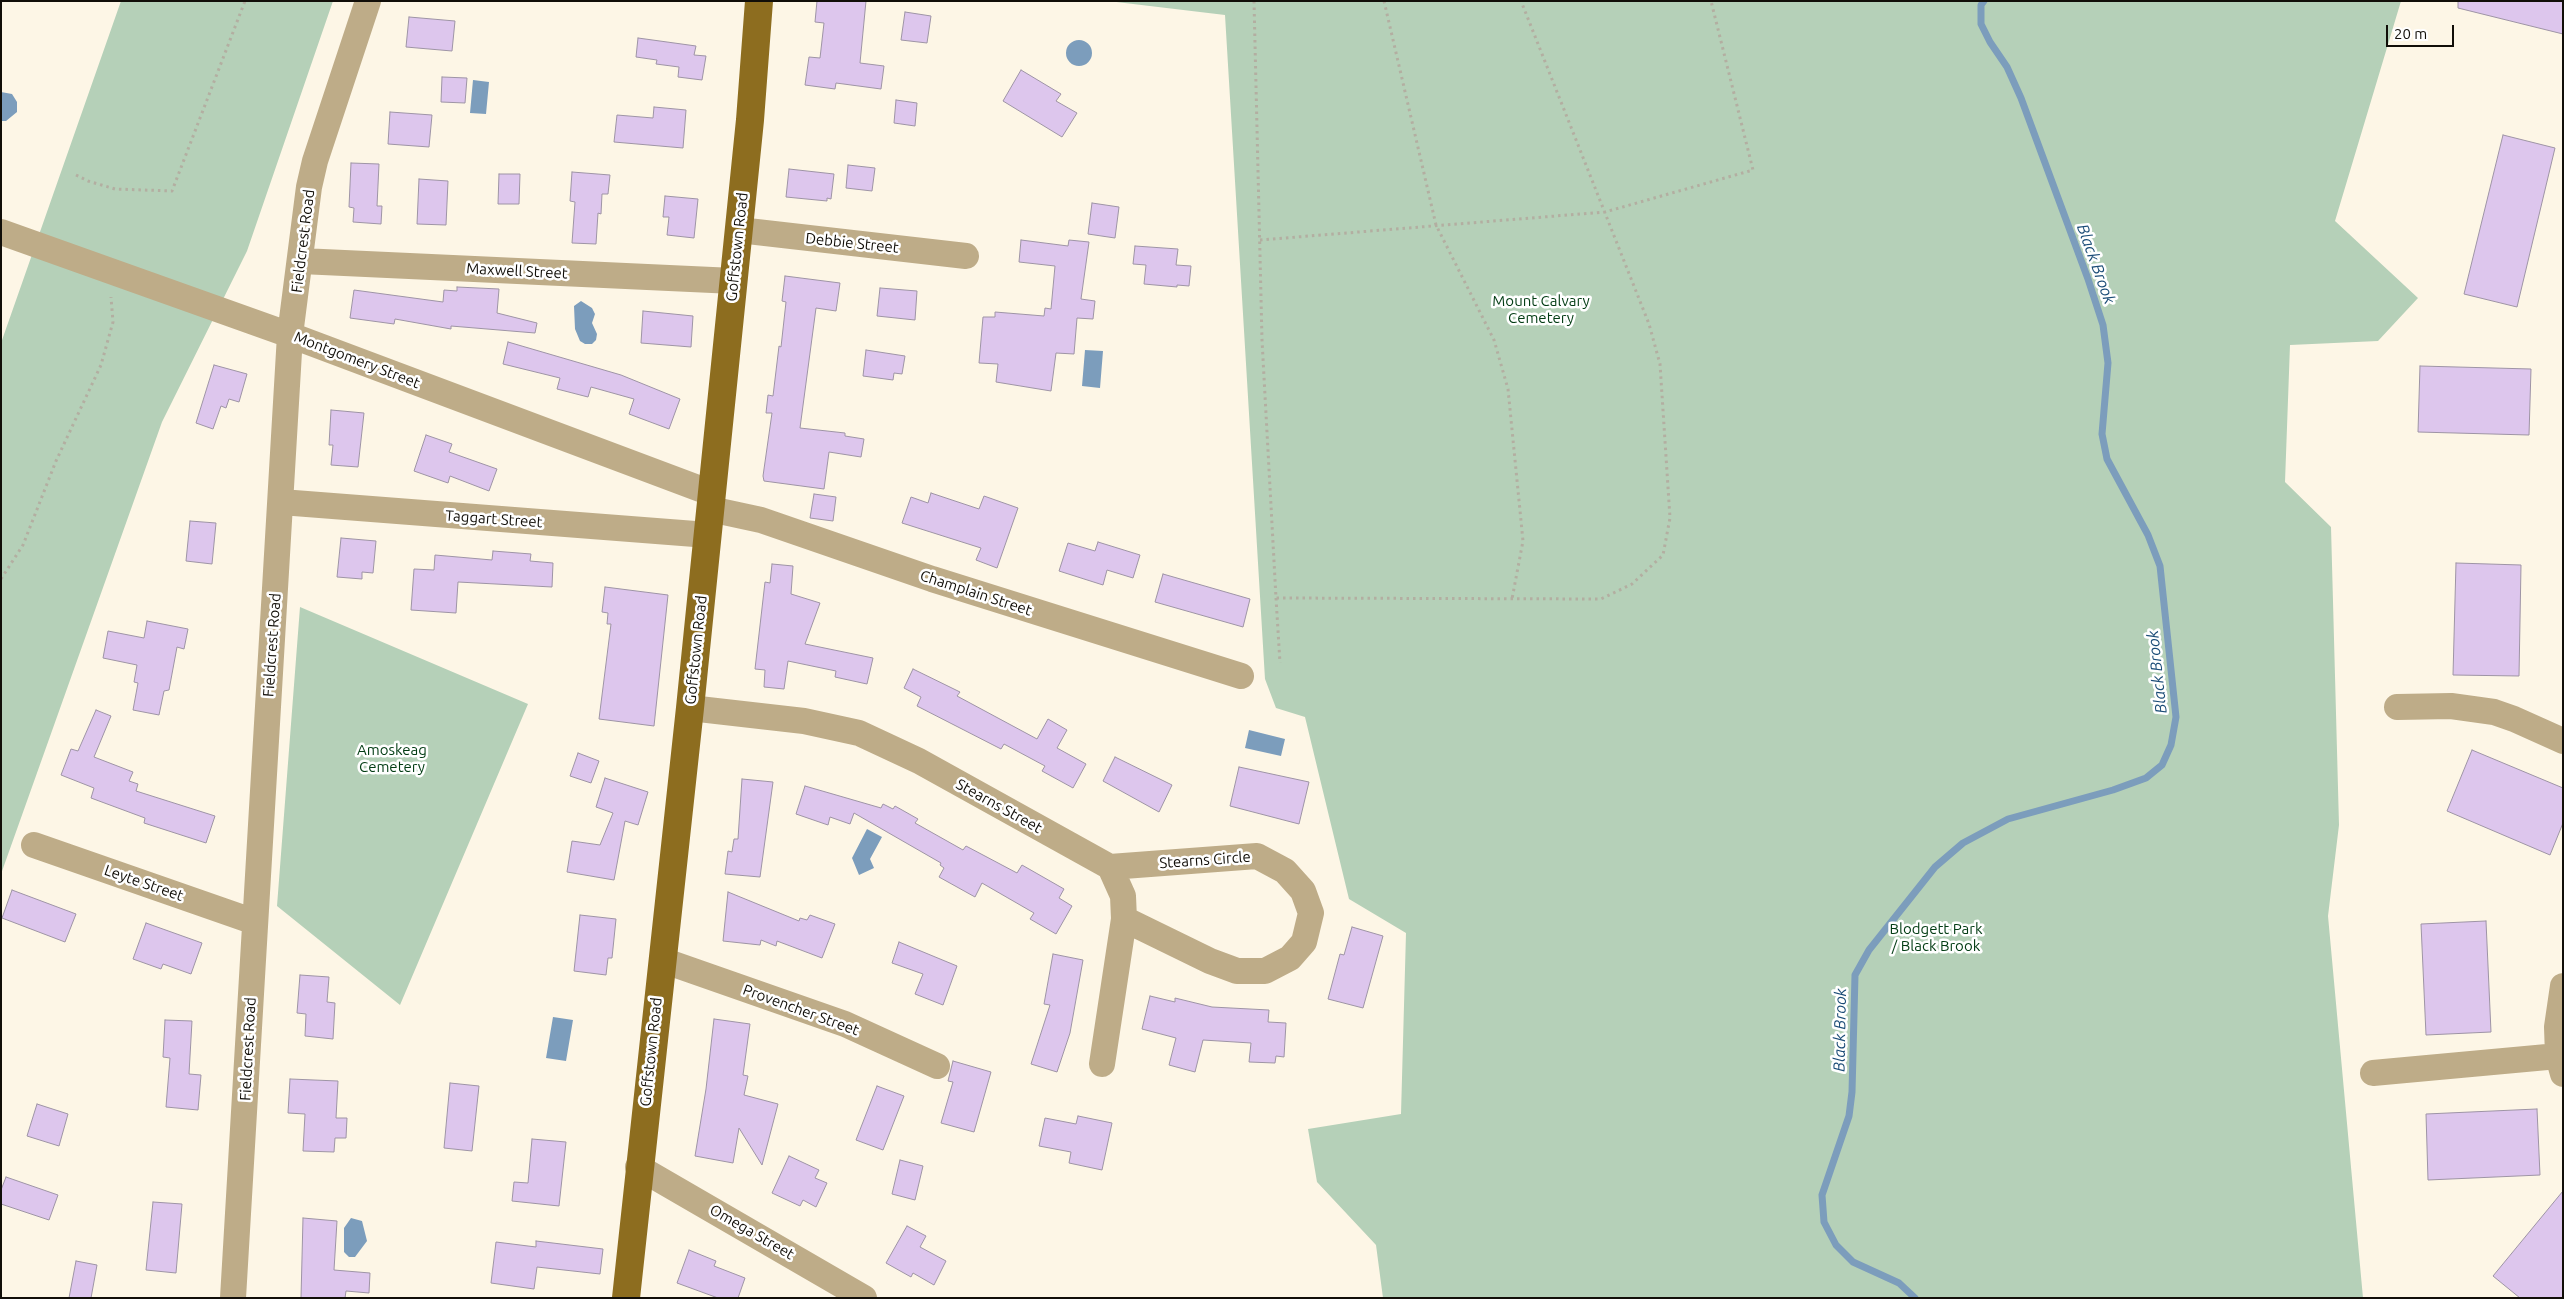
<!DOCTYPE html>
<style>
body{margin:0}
#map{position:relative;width:2564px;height:1299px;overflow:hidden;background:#fdf6e6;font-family:Ubuntu,sans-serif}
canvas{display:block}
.frame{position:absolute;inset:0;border:2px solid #110e08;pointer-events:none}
.scale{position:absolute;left:2386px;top:25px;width:68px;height:22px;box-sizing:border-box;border:2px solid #110e08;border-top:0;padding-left:6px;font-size:15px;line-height:18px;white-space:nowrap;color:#110e08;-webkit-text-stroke:4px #fff;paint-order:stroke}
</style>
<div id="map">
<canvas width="2564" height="1299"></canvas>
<div class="frame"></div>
<div class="scale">20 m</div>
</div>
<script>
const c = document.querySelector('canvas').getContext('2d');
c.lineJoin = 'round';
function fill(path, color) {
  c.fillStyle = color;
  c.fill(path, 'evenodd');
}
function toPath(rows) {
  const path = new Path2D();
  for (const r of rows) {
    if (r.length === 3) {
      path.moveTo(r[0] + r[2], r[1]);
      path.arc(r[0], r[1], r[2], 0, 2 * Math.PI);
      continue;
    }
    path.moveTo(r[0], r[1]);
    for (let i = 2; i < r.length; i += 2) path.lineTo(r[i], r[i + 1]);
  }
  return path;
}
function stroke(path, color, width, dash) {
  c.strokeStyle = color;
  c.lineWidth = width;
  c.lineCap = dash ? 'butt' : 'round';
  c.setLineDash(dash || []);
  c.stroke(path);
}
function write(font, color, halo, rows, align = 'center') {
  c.font = font + ' Ubuntu,sans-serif';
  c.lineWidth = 5;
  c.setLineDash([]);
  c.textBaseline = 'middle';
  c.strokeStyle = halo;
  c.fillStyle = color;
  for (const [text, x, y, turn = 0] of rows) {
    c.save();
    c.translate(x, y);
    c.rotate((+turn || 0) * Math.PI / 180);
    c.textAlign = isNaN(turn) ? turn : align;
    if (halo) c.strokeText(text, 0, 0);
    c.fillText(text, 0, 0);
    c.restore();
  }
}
const green = toPath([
 [121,1,333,1,247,251,162,422,1,874,1,343],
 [1108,1,2401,1,2335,221,2418,298,2378,341,2290,345,2285,482,2331,527,2339,825,2328,916,2363,1298,1383,1298,1376,1245,1317,1182,1308,1129,1401,1114,1406,933,1349,899,1305,717,1276,708,1265,679,1225,15],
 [300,607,528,704,400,1005,277,906]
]);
const water = toPath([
 [1079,53,13],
 [473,80,489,82,486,114,470,113],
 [1,92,12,94,17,102,17,112,6,121,1,121],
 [581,301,592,308,595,314,592,323,597,334,596,340,592,344,585,344,580,341,575,329,574,306],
 [1085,350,1103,351,1100,388,1082,386],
 [1249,730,1285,739,1281,756,1245,748],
 [867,829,882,837,870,859,874,868,859,875,852,858],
 [553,1017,573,1020,566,1061,546,1058],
 [351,1218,362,1221,367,1241,355,1257,349,1257,344,1252,344,1228]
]);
const stream = toPath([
 [1915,1298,1899,1283,1853,1262,1836,1245,1824,1222,1822,1195,1849,1116,1852,1092,1855,975,1869,950,1935,867,1963,843,2008,819,2113,790,2146,778,2162,765,2171,745,2176,717,2160,566,2148,535,2107,459,2102,434,2108,363,2103,325,2088,279,2021,98,2007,67,1990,42,1981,24,1981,5,1984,1]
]);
const building = toPath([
 [817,1,866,1,860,63,884,66,881,89,836,83,835,89,805,85,809,57,820,58,824,23,815,22,817,1],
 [2458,1,2563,1,2563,34,2458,8,2458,1],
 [905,12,931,16,927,43,901,40,905,12],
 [409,17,455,21,452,51,406,47,409,17],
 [638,38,696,46,694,55,706,56,702,80,678,77,679,67,656,64,657,60,636,57,638,38],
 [1021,70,1061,94,1056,101,1077,113,1062,137,1003,101,1021,70],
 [442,77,467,78,465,103,441,102,442,77],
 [896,100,917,103,915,126,894,123,896,100],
 [654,107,686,110,683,148,614,142,617,115,653,118,654,107],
 [390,112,432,115,429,147,388,144,390,112],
 [2503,135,2555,148,2517,307,2464,294,2503,135],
 [351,163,379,164,377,206,382,206,381,224,353,222,354,208,349,207,351,163],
 [848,165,875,168,872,191,846,188,848,165],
 [789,169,834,174,831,199,827,198,827,201,786,197,789,169],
 [572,172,610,175,608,194,602,194,601,214,598,213,596,244,572,243,575,202,570,201,572,172],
 [499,174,520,174,519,204,498,204,499,174],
 [419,179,448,181,446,225,417,224,419,179],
 [665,196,698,199,694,238,667,235,669,217,663,217,665,196],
 [1092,203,1119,207,1115,238,1088,234,1092,203],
 [1021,240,1068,246,1069,240,1089,242,1081,299,1095,301,1093,319,1077,318,1074,354,1056,353,1051,391,996,382,998,364,979,363,983,317,995,317,995,312,1044,316,1045,308,1051,309,1055,266,1019,262,1021,240],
 [1135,246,1178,249,1176,265,1191,266,1189,286,1177,285,1177,287,1144,284,1146,265,1133,264,1135,246],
 [785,276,840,283,836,311,816,308,800,428,845,433,845,436,864,439,861,457,829,452,824,489,764,481,763,476,772,413,766,413,768,395,773,396,779,346,781,347,786,302,782,301,785,276],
 [457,287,499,289,497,313,537,323,535,333,451,326,451,329,395,319,394,324,350,318,354,290,443,302,444,290,457,291,457,287],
 [880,288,917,291,915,320,877,316,880,288],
 [643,311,693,316,691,347,641,343,643,311],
 [508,342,621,375,680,399,669,429,629,414,634,399,591,387,588,397,557,389,560,378,503,364,508,342],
 [866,350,905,356,902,374,894,373,893,380,863,376,866,350],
 [214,365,247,374,239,402,229,399,226,408,221,406,213,429,196,423,214,365],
 [2420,366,2531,369,2529,435,2418,432,2420,366],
 [331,410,364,413,358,467,331,465,333,445,329,445,331,410],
 [426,435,452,444,449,452,497,469,489,491,450,476,448,483,414,471,426,435],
 [931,493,979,509,984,496,1018,508,997,568,976,560,981,548,902,523,911,497,928,503,931,493],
 [814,494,836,497,833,521,810,518,814,494],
 [190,521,216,523,212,564,186,561,190,521],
 [341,538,376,541,373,573,362,572,362,579,337,577,341,538],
 [1098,542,1140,555,1133,578,1107,570,1103,585,1059,571,1068,543,1095,551,1098,542],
 [493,551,531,554,530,561,553,563,552,587,458,582,456,613,411,610,414,569,434,570,435,555,492,560,493,551],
 [2456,563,2521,565,2519,676,2453,675,2456,563],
 [772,564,793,566,791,594,820,603,805,644,873,658,867,684,835,677,836,671,788,661,784,689,764,687,765,670,755,669,765,582,770,583,772,564],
 [1163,574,1250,599,1243,627,1155,602,1163,574],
 [605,587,668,595,654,726,599,719,611,624,607,624,608,613,602,612,605,587],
 [147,621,188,629,184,649,177,647,169,690,164,691,159,715,133,710,138,683,134,682,137,665,103,658,108,631,144,638,147,621],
 [913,669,960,692,957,696,1037,739,1048,719,1067,730,1057,748,1086,764,1073,788,1042,771,1045,766,1004,744,1001,749,917,706,921,697,904,688,913,669],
 [96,710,111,716,94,757,133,772,129,781,138,784,136,791,215,816,206,843,144,823,145,818,91,798,94,788,61,775,71,749,78,751,96,710],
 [2472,750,2563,788,2563,823,2550,855,2447,811,2472,750],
 [578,753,599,761,591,783,570,776,578,753],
 [1115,757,1172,785,1159,812,1103,781,1115,757],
 [1239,767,1309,782,1299,824,1230,806,1239,767],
 [605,778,648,792,638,825,625,821,614,880,567,872,572,841,600,845,613,813,596,807,605,778],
 [742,779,773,782,760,877,725,874,728,851,732,852,734,839,738,839,742,779],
 [805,786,881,808,883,804,893,809,895,806,918,819,915,823,963,850,966,846,1017,873,1022,865,1064,889,1059,898,1072,906,1056,934,1030,919,1034,913,982,883,975,897,939,877,944,868,940,865,941,863,854,813,850,824,830,817,828,825,796,814,805,786],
 [12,890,76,914,65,942,2,918,12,890],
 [728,892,799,921,800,918,807,920,810,915,835,924,822,958,777,941,776,946,761,940,760,945,723,941,728,892],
 [580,915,616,919,612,958,608,958,606,975,574,971,580,915],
 [2486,921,2491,1032,2426,1035,2421,924,2486,921],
 [146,923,202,943,191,974,163,964,161,969,133,959,146,923],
 [1352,927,1383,936,1363,1008,1328,999,1340,954,1344,955,1352,927],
 [899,942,957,966,943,1005,915,994,923,974,892,963,899,942],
 [1053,954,1083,960,1070,1033,1057,1072,1031,1064,1050,1005,1044,1004,1053,954],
 [300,975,329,977,327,1002,335,1003,333,1039,305,1036,306,1014,297,1013,300,975],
 [1150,996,1175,1002,1175,998,1212,1007,1269,1010,1268,1022,1286,1023,1284,1057,1276,1056,1275,1063,1249,1062,1251,1043,1203,1040,1195,1072,1169,1065,1176,1038,1142,1029,1150,996],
 [714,1019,750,1024,743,1075,748,1076,744,1095,778,1104,762,1165,739,1128,733,1163,695,1156,706,1089,714,1019],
 [165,1020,192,1021,189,1074,201,1075,198,1110,166,1107,170,1058,163,1057,165,1020],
 [953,1061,991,1072,974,1132,941,1123,953,1082,948,1081,953,1061],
 [290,1079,338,1081,336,1118,347,1118,346,1138,335,1138,334,1152,303,1151,305,1114,288,1113,290,1079],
 [450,1083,479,1086,472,1151,444,1148,450,1083],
 [877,1086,904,1096,883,1150,856,1140,877,1086],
 [37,1104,68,1114,59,1146,27,1136,37,1104],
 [2537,1109,2540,1175,2428,1180,2426,1114,2537,1109],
 [1078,1116,1112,1123,1102,1170,1069,1163,1071,1152,1039,1146,1045,1118,1076,1124,1078,1116],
 [532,1139,566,1142,559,1206,512,1201,514,1182,528,1183,532,1139],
 [789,1156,819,1170,815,1178,827,1183,816,1207,803,1200,800,1206,772,1193,789,1156],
 [900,1160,923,1166,915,1200,892,1194,900,1160],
 [6,1177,58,1195,49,1220,1,1204,1,1190,6,1177],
 [2563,1191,2563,1298,2520,1298,2493,1276,2563,1191],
 [153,1202,182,1204,176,1273,146,1270,153,1202],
 [303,1218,337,1221,334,1270,370,1273,369,1293,346,1291,345,1298,301,1298,303,1218],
 [907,1226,926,1236,920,1247,946,1261,934,1285,913,1273,911,1277,886,1263,907,1226],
 [536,1241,603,1249,600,1274,537,1267,534,1289,491,1283,496,1242,536,1247,536,1241],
 [689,1250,716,1261,714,1266,745,1278,738,1298,718,1298,677,1283,689,1250],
 [76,1261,97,1265,91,1298,69,1298,76,1261]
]);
const path = toPath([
 [1254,1,1262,340,1276,598,1601,599,1632,584,1663,555,1670,518,1660,364,1649,324,1521,1],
 [1384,1,1436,225,1494,340,1508,389,1523,541,1512,599],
 [76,175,88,181,115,189,172,191,245,1],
 [1260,240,1605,212,1753,170,1711,1],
 [1,579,23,545,56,461,101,365,113,322,111,297],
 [1276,598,1280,663]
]);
const minor = toPath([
 [739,230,966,256],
 [1,232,290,335,711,493],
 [301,261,734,281],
 [281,502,708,535],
 [710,509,761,520,932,579,1241,676],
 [2397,707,2451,706,2494,712,2514,719,2563,741],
 [690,708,804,721,859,733,919,761,1110,867,1123,896,1124,919,1102,1064],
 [34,845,255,922],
 [1110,867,1257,856,1285,871,1303,891,1311,913,1304,942,1290,958,1265,971,1237,971,1210,961,1124,919],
 [662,960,845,1024,937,1066],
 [2563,986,2557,1027,2558,1056,2563,1074],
 [2373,1073,2558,1056],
 [638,1167,864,1298],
 [233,1298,290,335,309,187,315,161,368,1]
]);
const major = toPath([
 [626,1298,690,708,750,120,759,1]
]);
const streetNames = [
 ["Fieldcrest Road",303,241,-83],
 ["Debbie Street",852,243,6],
 ["Goffstown Road",737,247,-84],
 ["Maxwell Street",517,271,3],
 ["Montgomery Street",357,360,21],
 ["Taggart Street",494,519,4],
 ["Champlain Street",976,593,18],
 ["Fieldcrest Road",272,645,-86],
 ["Goffstown Road",696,650,-84],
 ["Stearns Street",999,806,29],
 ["Stearns Circle",1205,860,-4],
 ["Leyte Street",144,883,19],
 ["Provencher Street",801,1010,20],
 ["Fieldcrest Road",248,1049,-87],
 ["Goffstown Road",651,1052,-84],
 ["Omega Street",752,1232,30]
];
const parkNames = [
 ["Mount Calvary",1541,301],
 ["Cemetery",1541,318],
 ["Amoskeag",392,750],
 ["Cemetery",392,767],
 ["Blodgett Park",1936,929],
 ["/ Black Brook",1936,946]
];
const waterNames = [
 ["Black Brook",2096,264,70],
 ["Black Brook",2157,672,-96],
 ["Black Brook",1840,1030,-89]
];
fill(green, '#b5d0b8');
fill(water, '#7c9dbc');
stroke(stream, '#7c9dbc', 7);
fill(building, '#ddc6ed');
stroke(building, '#9e94a5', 1);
stroke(path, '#b3aea1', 3, [2.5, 4]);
stroke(minor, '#beac88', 26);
stroke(major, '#8d6d1f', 28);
write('15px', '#110e08', '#fff', streetNames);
write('15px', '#023c13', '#fff', parkNames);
write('italic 16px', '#1b4c77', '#fff', waterNames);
</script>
